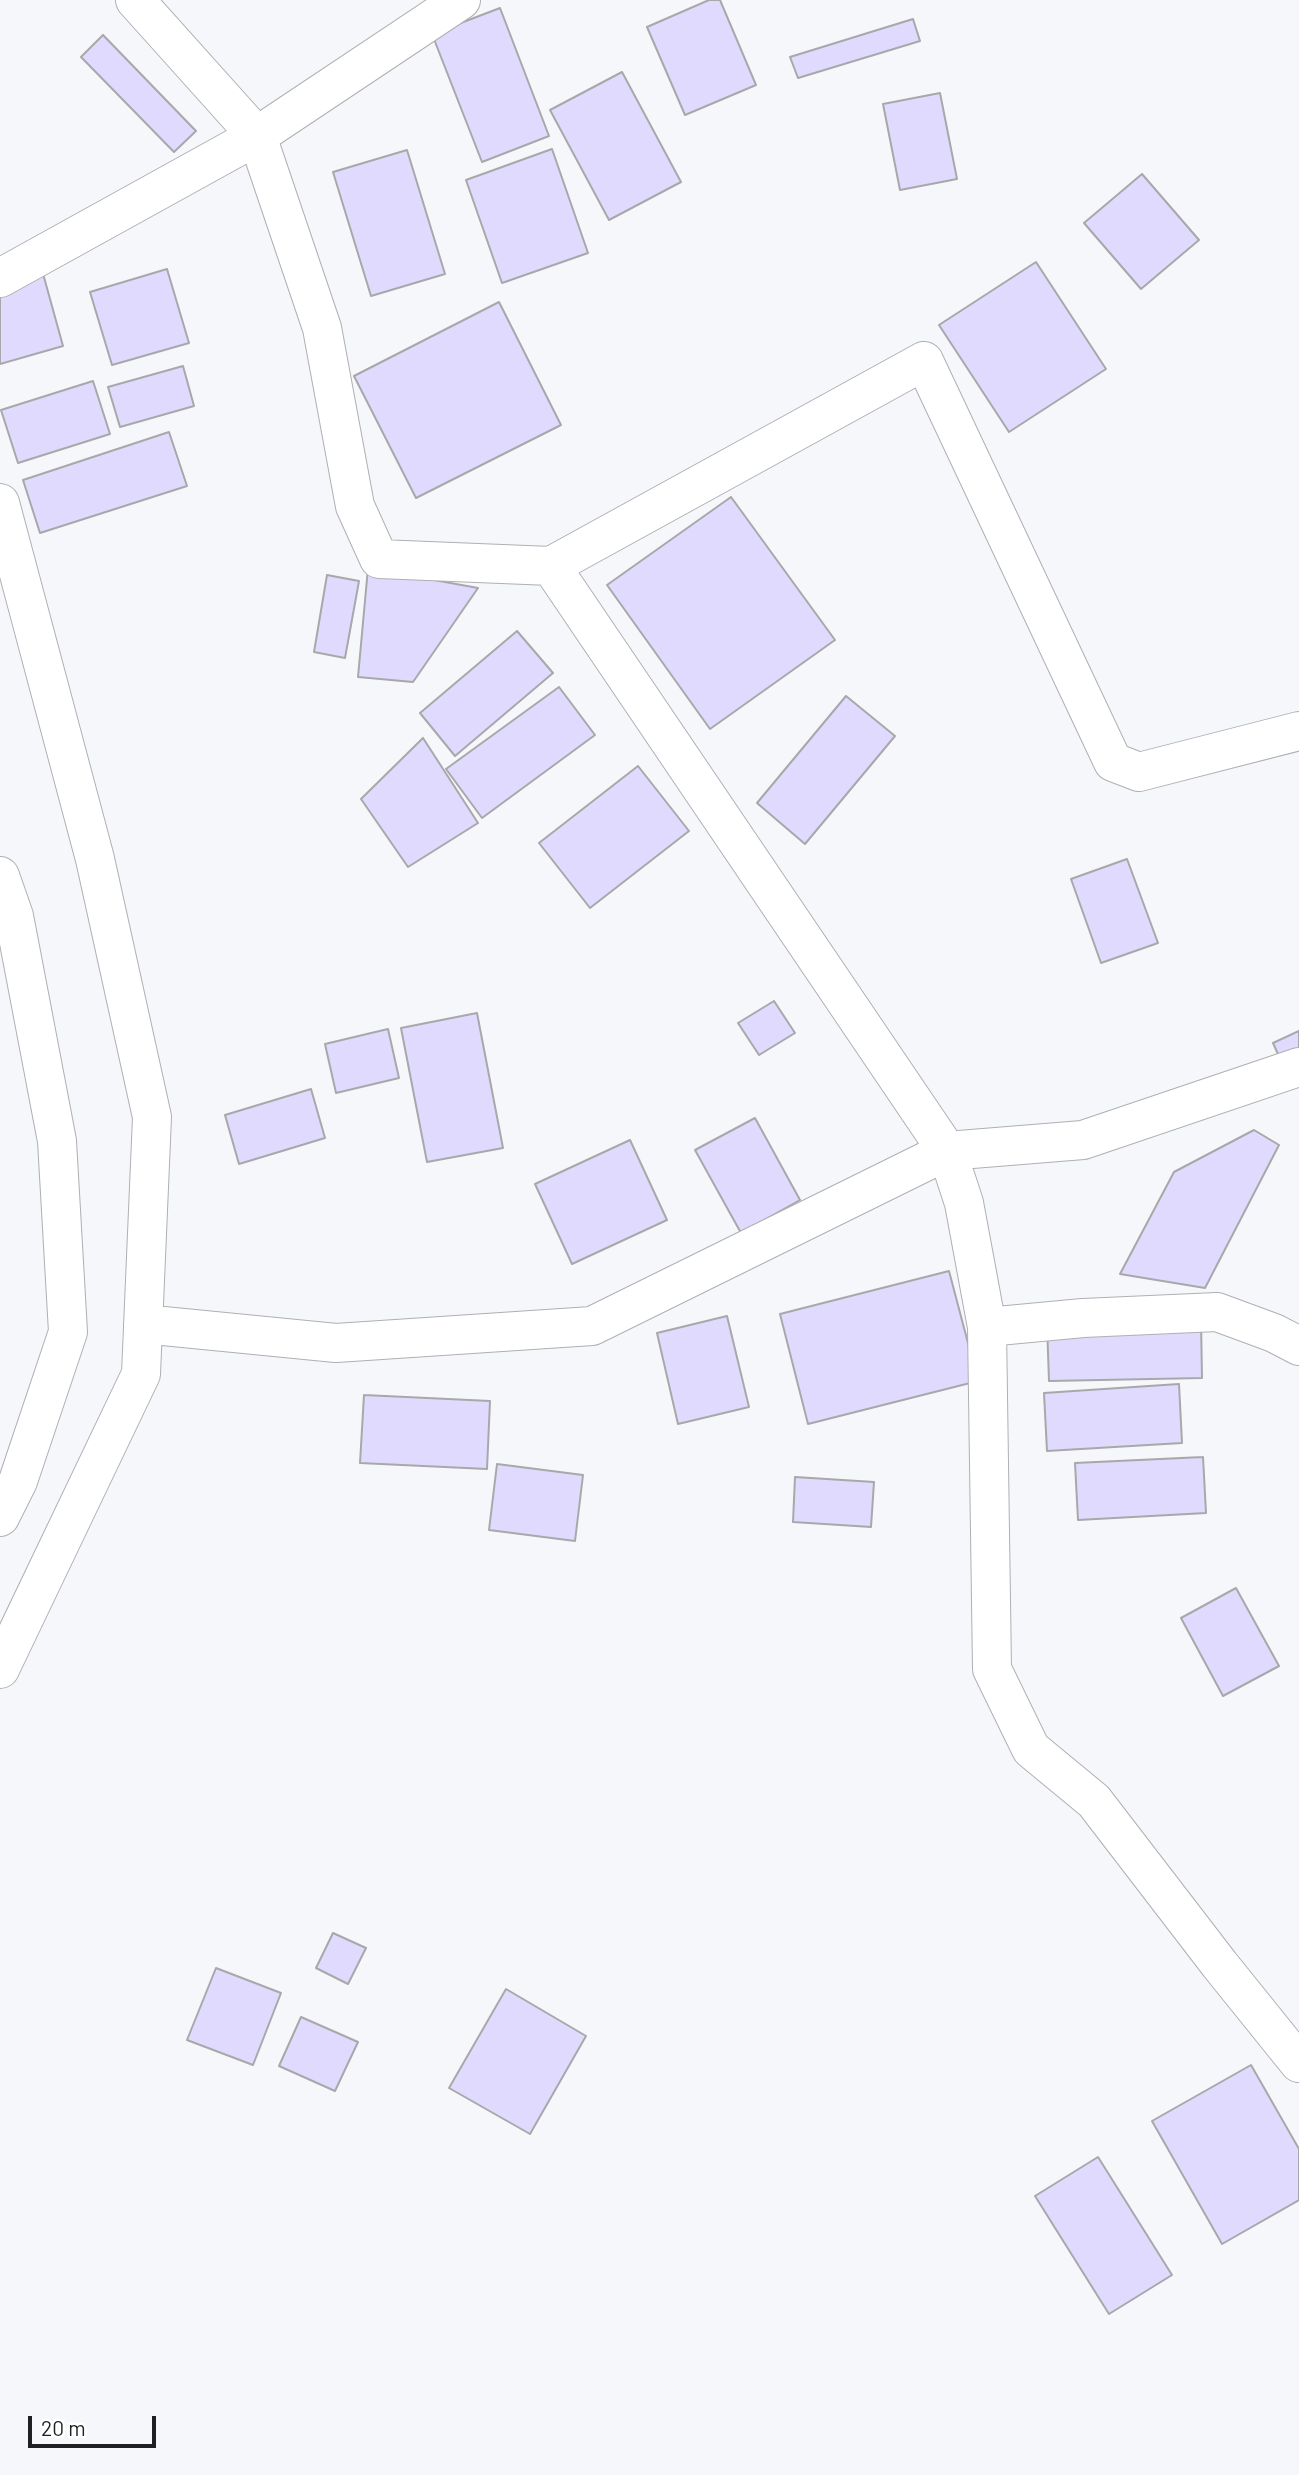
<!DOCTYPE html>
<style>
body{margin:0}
#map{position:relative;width:1299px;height:2475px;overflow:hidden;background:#f5f7fb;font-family:Barlow,sans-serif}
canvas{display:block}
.scale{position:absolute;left:28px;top:2416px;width:128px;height:32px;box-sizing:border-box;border:4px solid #1f2021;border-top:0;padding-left:9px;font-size:21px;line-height:24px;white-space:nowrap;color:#1f2021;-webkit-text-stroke:5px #fff;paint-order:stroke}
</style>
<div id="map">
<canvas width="1299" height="2475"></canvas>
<div class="scale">20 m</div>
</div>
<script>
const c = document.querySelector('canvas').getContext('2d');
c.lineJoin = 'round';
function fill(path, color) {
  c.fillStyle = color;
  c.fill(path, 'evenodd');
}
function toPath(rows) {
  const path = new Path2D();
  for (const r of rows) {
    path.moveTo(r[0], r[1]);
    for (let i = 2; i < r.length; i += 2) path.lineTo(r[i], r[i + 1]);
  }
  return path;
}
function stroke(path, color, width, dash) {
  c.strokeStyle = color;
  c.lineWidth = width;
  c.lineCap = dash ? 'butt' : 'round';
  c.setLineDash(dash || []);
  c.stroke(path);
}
const building = toPath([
 [709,0,720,0,756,85,685,115,647,27,709,0],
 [500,8,549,136,482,162,432,34,500,8],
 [913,19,920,41,798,78,790,57,913,19],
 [103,35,196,131,174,152,81,57,103,35],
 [622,72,681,182,609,220,550,110,622,72],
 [940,93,957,179,900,190,883,104,940,93],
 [552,149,588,253,502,283,466,180,552,149],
 [407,150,445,274,371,296,333,172,407,150],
 [1142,174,1199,240,1141,289,1084,223,1142,174],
 [1036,262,1106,369,1009,432,939,325,1036,262],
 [167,269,189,343,112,365,90,292,167,269],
 [42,270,63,346,0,364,0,282,42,270],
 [499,302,561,425,416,498,354,376,499,302],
 [183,366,194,406,120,427,108,387,183,366],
 [93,381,110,434,18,463,1,410,93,381],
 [169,432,187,486,40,533,23,480,169,432],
 [731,497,835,640,710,729,607,585,731,497],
 [368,568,478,588,413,682,358,677,368,568],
 [327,575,359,581,345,658,314,652,327,575],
 [517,631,553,673,455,756,420,713,517,631],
 [559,687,595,735,482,818,446,769,559,687],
 [846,696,895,736,805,844,757,803,846,696],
 [423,738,478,823,408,867,361,799,423,738],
 [638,766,689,831,590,908,539,843,638,766],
 [1127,859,1158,943,1101,963,1071,879,1127,859],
 [774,1001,795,1033,759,1055,738,1023,774,1001],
 [477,1013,503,1148,427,1162,401,1028,477,1013],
 [388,1029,399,1078,336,1093,325,1044,388,1029],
 [1299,1031,1299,1056,1282,1063,1273,1043,1299,1031],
 [311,1089,325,1138,239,1164,225,1115,311,1089],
 [755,1118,800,1200,741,1233,695,1150,755,1118],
 [1254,1130,1279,1145,1205,1288,1120,1274,1174,1172,1254,1130],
 [630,1140,667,1220,572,1264,535,1184,630,1140],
 [949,1271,978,1381,808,1424,780,1314,949,1271],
 [727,1316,749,1407,678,1424,657,1333,727,1316],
 [1201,1320,1202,1378,1049,1381,1047,1324,1201,1320],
 [1179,1384,1182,1443,1047,1451,1044,1393,1179,1384],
 [364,1395,490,1401,487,1469,360,1463,364,1395],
 [1203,1457,1206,1513,1078,1520,1075,1463,1203,1457],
 [497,1464,583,1475,575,1541,489,1530,497,1464],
 [795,1477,874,1482,871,1527,793,1522,795,1477],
 [1236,1588,1279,1666,1223,1696,1181,1618,1236,1588],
 [333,1933,366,1948,348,1984,316,1968,333,1933],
 [216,1968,281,1993,253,2065,187,2040,216,1968],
 [506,1989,586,2036,530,2134,449,2088,506,1989],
 [301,2017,358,2042,335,2091,279,2066,301,2017],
 [1251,2065,1299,2149,1299,2200,1222,2244,1152,2121,1251,2065],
 [1098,2157,1172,2275,1109,2314,1035,2196,1098,2157]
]);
const minor = toPath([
 [135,0,257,136,322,328,355,506,379,559,551,566,924,361,1113,762,1139,772,1299,731],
 [0,278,257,136,461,0],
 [0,503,95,859,152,1117,141,1374,0,1669],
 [551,566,947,1151,1083,1140,1299,1067],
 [0,876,14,916,57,1141,68,1332,18,1481,0,1517],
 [143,1324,336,1343,592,1326,947,1151,964,1203,987,1327,992,1669,1031,1749,1094,1801,1220,1965,1299,2063],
 [987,1327,1083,1318,1217,1312,1274,1333,1299,1346]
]);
fill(building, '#e0dbfe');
stroke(building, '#a8a8ab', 2);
stroke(minor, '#aeb0b3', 40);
stroke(minor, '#fff', 38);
</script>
